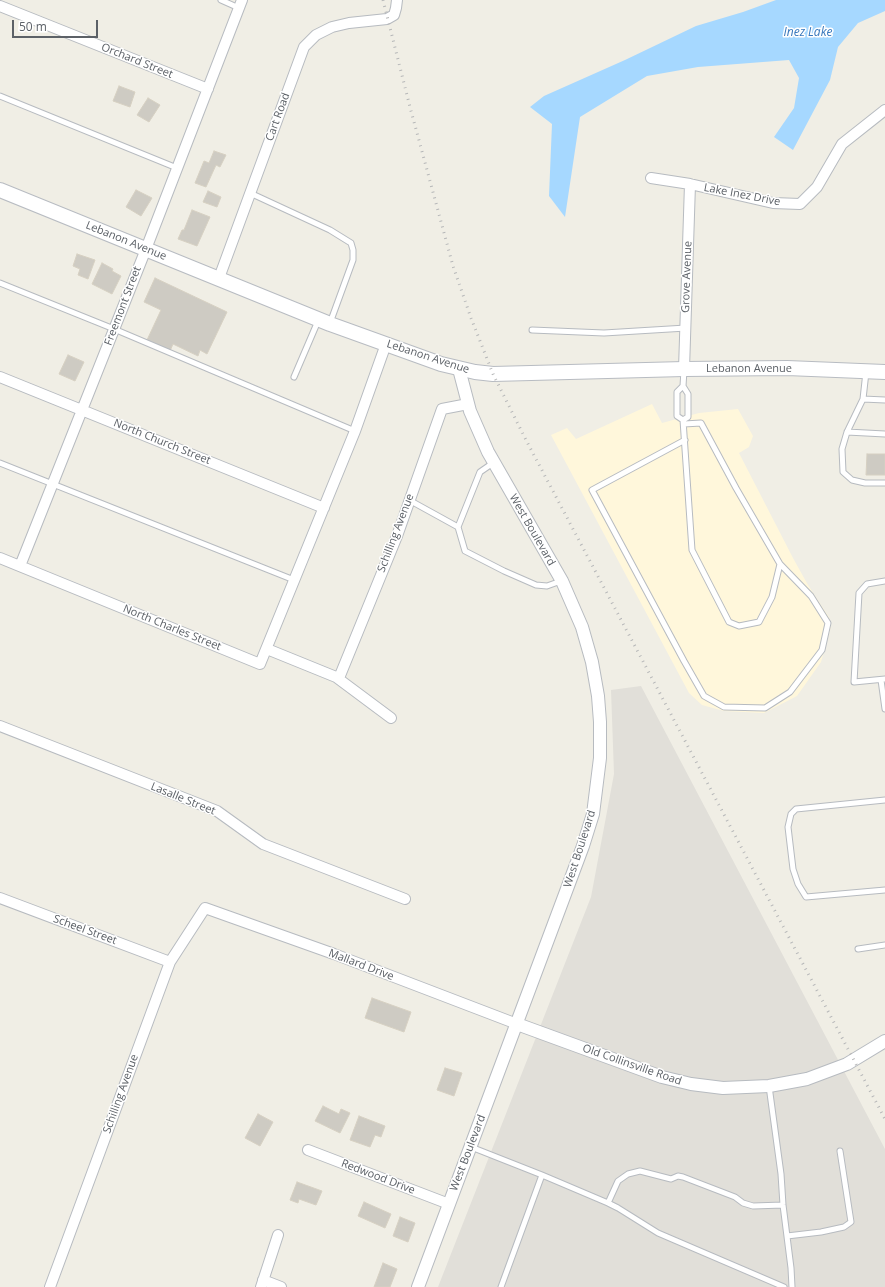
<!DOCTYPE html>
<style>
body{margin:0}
#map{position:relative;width:885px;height:1287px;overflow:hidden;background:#f0eee5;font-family:"Open Sans",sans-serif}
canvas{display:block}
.scale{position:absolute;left:12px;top:20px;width:86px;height:18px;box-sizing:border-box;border:2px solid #5c6167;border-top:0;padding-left:5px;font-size:12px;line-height:14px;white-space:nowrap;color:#5c6167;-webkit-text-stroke:3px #fff;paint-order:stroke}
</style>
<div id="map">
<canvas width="885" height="1287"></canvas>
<div class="scale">50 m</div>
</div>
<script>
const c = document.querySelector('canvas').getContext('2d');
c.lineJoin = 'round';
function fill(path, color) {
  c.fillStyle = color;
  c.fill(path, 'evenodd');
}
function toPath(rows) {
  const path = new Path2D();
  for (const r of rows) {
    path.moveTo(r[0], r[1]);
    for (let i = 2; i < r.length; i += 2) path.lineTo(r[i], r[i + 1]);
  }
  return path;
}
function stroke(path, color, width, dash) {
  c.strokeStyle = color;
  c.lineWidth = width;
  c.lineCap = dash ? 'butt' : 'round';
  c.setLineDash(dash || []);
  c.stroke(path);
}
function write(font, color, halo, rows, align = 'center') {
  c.font = font + ' "Open Sans",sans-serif';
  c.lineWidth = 3;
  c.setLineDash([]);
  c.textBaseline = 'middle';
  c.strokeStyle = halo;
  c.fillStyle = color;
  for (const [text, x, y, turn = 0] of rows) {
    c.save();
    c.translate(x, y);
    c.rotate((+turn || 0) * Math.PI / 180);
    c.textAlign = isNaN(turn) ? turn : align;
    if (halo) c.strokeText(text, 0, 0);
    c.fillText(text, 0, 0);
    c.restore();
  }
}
const commercial = toPath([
 [652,404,662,423,699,413,738,409,753,436,749,447,739,453,793,558,808,585,829,617,831,627,821,662,797,696,764,713,724,711,702,705,689,693,551,435,567,428,576,439]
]);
const industrial = toPath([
 [641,686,885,1149,885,1287,438,1287,591,897,614,774,611,690]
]);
const water = toPath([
 [776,0,885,0,885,11,858,23,838,47,830,80,793,150,774,137,794,108,799,78,789,60,698,67,647,76,580,117,565,217,549,196,552,124,530,107,544,96,625,60,696,26,743,12]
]);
const building = toPath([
 [119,86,135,92,130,107,113,101,119,86],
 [148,98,160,105,149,122,137,115,148,98],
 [214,151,226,155,220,167,216,165,206,187,195,183,204,161,209,163,214,151],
 [136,190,152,198,141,216,126,207,136,190],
 [208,191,221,197,217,207,203,202,208,191],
 [192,210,210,217,197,246,178,239,182,230,184,230,192,210],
 [77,254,95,260,88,279,78,275,80,269,73,266,77,254],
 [102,263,113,269,112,271,121,276,112,294,92,284,102,263],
 [155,278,227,312,207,354,200,350,198,356,173,344,170,351,147,340,161,310,144,302,155,278],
 [68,355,84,362,75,381,59,374,68,355],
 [867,454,885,454,885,475,866,475,867,454],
 [372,998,411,1012,404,1032,365,1018,372,998],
 [445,1068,462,1073,454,1096,437,1090,445,1068],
 [323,1106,339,1114,341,1109,350,1113,340,1133,315,1121,323,1106],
 [258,1114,273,1122,260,1146,245,1138,258,1114],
 [359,1116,385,1126,381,1137,375,1135,370,1147,350,1140,359,1116],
 [297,1182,322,1191,316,1205,299,1199,298,1203,290,1200,297,1182],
 [364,1202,391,1214,385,1228,358,1216,364,1202],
 [400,1217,415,1223,408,1242,393,1236,400,1217],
 [383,1263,397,1269,390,1287,374,1287,383,1263]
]);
const service = toPath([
 [221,0,239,8],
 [0,96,177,168],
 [250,193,330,230,351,243,353,250,353,260,330,323],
 [0,283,114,329,355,431],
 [532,330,604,333,686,328],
 [866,372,863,399,885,400],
 [294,377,318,321],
 [683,386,677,392,677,416,683,420],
 [863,399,847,432,842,449,843,472,852,480,865,483,885,483],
 [683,420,687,478,692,550,729,622,739,626,759,622,772,597,780,564,736,488,701,423,684,424],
 [683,420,688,417,688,394,683,386,684,370],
 [847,432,885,434],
 [685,440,592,490,684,661,704,696,724,707,765,708,790,692,822,650,828,623,811,596,780,564],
 [0,463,294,580],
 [409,500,458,527,480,472,493,463],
 [458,527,465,551,504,571,536,585,547,586,561,581],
 [885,581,867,584,859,593,854,682,885,679],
 [881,680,885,709],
 [885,800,796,809,791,814,788,827,793,869,798,884,806,897,885,890],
 [858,949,885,945],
 [769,1086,781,1174,783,1205,791,1268,792,1287],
 [471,1147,542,1175,608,1203,618,1208,658,1233,784,1287],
 [608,1203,618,1181,628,1174,640,1171,671,1179,678,1176,683,1177,735,1197,743,1203,753,1206,783,1205],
 [787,1236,821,1232,844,1227,851,1222,840,1151],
 [501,1287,542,1175]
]);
const minor = toPath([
 [0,6,208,89],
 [651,178,690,184,773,203,800,204,817,187,842,144,885,110],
 [219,278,304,47,316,35,332,27,349,23,387,19,394,15,396,8,397,0],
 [684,369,690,184],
 [0,377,324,508],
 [0,558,260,664,355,431,386,344],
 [20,566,146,249,242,0],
 [267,649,336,677,391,718],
 [336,677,339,678,397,536,442,409,468,404],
 [0,726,217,811,263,844,405,899],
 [0,898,170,962],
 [308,1150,449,1204],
 [263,1280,281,1287],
 [50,1287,170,962,205,908,334,954,517,1024],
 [261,1287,278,1235]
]);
const tertiary = toPath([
 [517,1024,662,1077,691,1084,723,1088,769,1086,807,1079,847,1064,885,1041],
 [418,1287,583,846,593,814,600,758,600,722,598,696,592,662,582,627,562,581,488,452,470,411,459,369]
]);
const secondary = toPath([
 [0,190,330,324,441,364,475,372,493,374,684,369,787,368,885,372]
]);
const rail = toPath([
 [383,0,410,107,453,266,471,318,493,374,527,442,885,1119]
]);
const streetNames = [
 ["Orchard Street",137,61,22],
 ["Cart Road",278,117,-70],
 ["Lake Inez Drive",742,195,11],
 ["Lebanon Avenue",126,241,22],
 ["Grove Avenue",687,277,-88],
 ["Freemont Street",123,306,-69],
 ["Lebanon Avenue",428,357,18],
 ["Lebanon Avenue",749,369],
 ["North Church Street",162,442,22],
 ["West Boulevard",532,530,60],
 ["Schilling Avenue",396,533,-69],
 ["North Charles Street",172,628,22],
 ["Lasalle Street",183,799,22],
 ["West Boulevard",580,849,-72],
 ["Scheel Street",85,930,20],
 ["Mallard Drive",361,965,21],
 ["Old Collinsville Road",632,1065,19],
 ["Schilling Avenue",121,1094,-70],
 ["West Boulevard",468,1153,-69],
 ["Redwood Drive",378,1177,21]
];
const waterNames = [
 ["Inez Lake",808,33]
];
fill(commercial, '#fff7db');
fill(industrial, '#e1dfd9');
fill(water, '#a6d8ff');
fill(building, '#cecbc3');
stroke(building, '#d6d0c2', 1);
stroke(service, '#b7bbc0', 7);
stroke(minor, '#b7bbc0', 12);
stroke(tertiary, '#b7bbc0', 14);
stroke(secondary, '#b8bcc2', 16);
stroke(service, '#fff', 5);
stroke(minor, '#fff', 10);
stroke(tertiary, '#fff', 12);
stroke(secondary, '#fff', 14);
stroke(rail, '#b6b7b8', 3, [1, 5]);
write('11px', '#5c6167', '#fff', streetNames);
write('italic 12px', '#3777bc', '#fff', waterNames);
</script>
